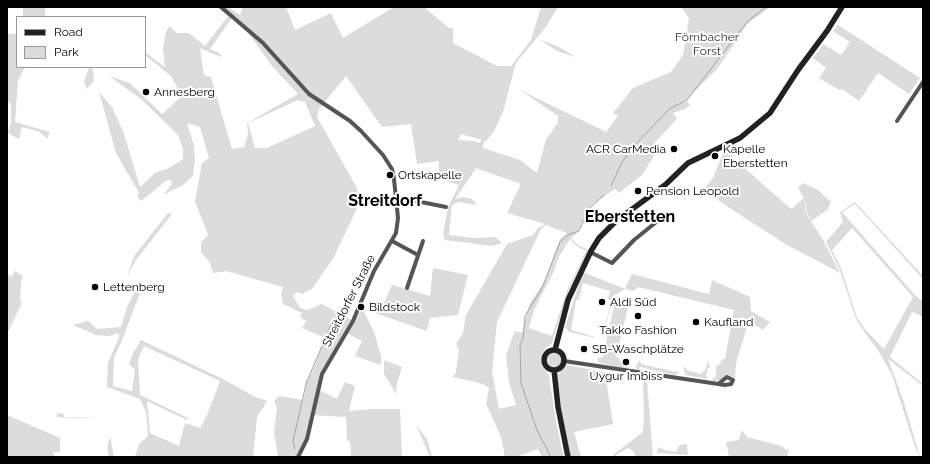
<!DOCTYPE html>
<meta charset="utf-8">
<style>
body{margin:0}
#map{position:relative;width:930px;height:464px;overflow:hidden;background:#fff;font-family:Raleway,sans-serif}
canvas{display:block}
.frame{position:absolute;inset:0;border:8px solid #000;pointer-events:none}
.legend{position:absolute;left:16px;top:16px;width:130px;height:52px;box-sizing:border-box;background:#fff;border:1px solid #999;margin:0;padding:5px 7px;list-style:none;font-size:12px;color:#000}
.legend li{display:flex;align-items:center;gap:8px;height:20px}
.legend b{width:20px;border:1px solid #999}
</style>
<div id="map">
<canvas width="930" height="464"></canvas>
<div class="frame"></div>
<ul class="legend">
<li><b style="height:5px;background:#222"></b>Road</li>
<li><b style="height:11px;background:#dcdcdc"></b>Park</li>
</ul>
</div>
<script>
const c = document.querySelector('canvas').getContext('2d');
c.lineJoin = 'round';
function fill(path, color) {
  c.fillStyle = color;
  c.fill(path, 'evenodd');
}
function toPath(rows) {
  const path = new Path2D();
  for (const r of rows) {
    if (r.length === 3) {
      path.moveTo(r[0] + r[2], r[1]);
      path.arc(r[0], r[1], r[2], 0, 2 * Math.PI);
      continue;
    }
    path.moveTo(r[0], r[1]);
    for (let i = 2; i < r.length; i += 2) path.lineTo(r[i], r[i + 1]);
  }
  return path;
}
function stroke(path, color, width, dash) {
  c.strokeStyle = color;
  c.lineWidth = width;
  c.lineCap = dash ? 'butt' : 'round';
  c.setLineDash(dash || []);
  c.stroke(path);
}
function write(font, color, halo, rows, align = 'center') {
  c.font = font + ' Raleway,sans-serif';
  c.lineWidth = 4;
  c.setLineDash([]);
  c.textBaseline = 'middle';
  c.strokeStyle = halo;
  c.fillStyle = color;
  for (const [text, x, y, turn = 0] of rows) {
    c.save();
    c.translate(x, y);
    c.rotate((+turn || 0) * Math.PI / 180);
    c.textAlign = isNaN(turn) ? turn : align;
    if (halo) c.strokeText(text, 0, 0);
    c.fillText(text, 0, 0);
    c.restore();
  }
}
const green = toPath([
 [23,7,45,7,45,17,23,17],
 [217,7,228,7,240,15,243,7,286,7,295,30,331,13,343,38,394,7,424,7,449,28,453,28,453,43,497,66,511,66,531,40,541,7,558,7,545,28,516,63,503,112,493,133,483,144,483,148,520,160,537,173,546,140,558,122,558,116,520,90,606,132,618,116,613,113,633,88,671,72,683,55,689,18,681,7,770,7,747,24,718,68,683,103,687,101,690,105,685,109,673,113,677,119,649,149,655,154,642,175,619,193,615,189,593,204,577,233,571,238,578,245,588,250,569,289,552,343,543,351,540,360,542,366,549,376,557,427,564,457,542,457,538,449,516,457,505,457,501,437,486,404,489,388,483,384,453,377,456,372,459,350,456,344,463,333,466,315,507,244,533,235,538,228,545,224,507,213,521,184,476,168,455,199,463,197,472,199,477,205,458,202,452,205,449,235,476,238,495,237,502,243,492,246,445,240,443,235,448,207,459,185,439,179,439,161,417,164,411,124,382,127,346,76,319,109,317,117,357,188,357,208,334,257,312,289,302,294,297,292,293,296,300,308,307,310,322,304,353,321,322,374,317,389,337,399,345,382,355,386,349,411,371,409,400,409,402,457,351,457,350,442,347,440,346,417,312,415,310,427,299,457,278,457,274,432,277,408,274,401,280,396,303,400,307,380,312,373,325,338,302,328,306,321,301,318,300,315,302,313,283,304,281,293,283,287,226,271,213,273,210,263,201,252,201,242,208,235,195,201,202,163,209,158,200,127,187,123,194,146,195,159,193,176,183,185,163,195,172,184,170,180,166,181,141,201,137,196,139,193,116,153,99,92,112,107,123,131,140,187,156,172,169,168,183,159,183,149,178,135,141,99,109,76,130,83,162,114,182,96,171,76,145,55,145,52,165,67,163,49,165,35,169,26,177,33,189,33,205,46,228,16],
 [232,18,249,34,272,66,298,94,247,123,248,134,244,147,232,149,211,77,204,75,200,48,221,57,221,54,210,49],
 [298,100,305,102,315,126,267,148,255,148,248,123],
 [461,134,482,140,479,143,473,141,458,140],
 [546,225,567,233,560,239,544,282,529,305,522,333,515,331,506,355,509,382,516,405,499,409,492,371,497,322,541,229],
 [570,239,577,246,586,251,568,288,552,336,529,328,534,310,555,269,558,258],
 [838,25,920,78,909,94,878,73,859,101,842,89,839,90,819,78,826,68,813,58,823,44,841,55,850,42,833,31],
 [7,33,17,34,17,67,25,67,18,81,15,122,50,132,47,139,40,132,22,127,19,139,8,133,11,122,11,104,7,101],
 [539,39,559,47,576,57,557,51],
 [89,67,93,69,94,81,87,89,84,82],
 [732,144,737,145,732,157,791,209,804,198,798,188,803,183,818,190,831,202,827,210,811,221,806,211,806,198,805,210,808,217,822,238,840,273,787,245,725,205,704,189,713,178,725,148],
 [855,202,923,276,923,279,855,204,842,212,915,295,921,300,923,296,923,317,912,312,890,357,923,384,923,386,888,359,903,399,920,457,915,447,892,375,878,350,867,336,856,319,839,268,826,242,843,222,840,212],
 [852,228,913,297,884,349,865,329,857,318,841,268,832,250],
 [168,213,172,214,136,260,127,276,134,256],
 [433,268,468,275,458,315,430,318,427,331,375,313,384,303,392,285,430,296],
 [15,271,23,276,21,281,20,301,22,303,7,334,7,275,12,276],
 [583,272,625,289,632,274,709,294,712,280,750,297,751,311,770,322,763,330,741,316,747,327,736,363,735,378,729,375,720,380,713,381,712,378,715,378,717,370,715,368,720,364,722,359,725,359,734,310,638,287,633,291,625,289,613,296,600,350,611,300,608,299,610,291,583,283,579,300,576,300,571,330,595,337,596,338,569,332,565,327],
 [137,288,141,290,123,338,114,358,113,386,132,391,135,370,129,364,133,353,141,340,223,379,255,397,267,401,257,417,253,457,135,457,139,444,148,436,146,412,140,399,107,387,108,363,119,337,118,333,109,336,96,335,73,325,88,321,97,329,121,327,127,307],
 [144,346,220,381,207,415,200,428,185,423,179,446,150,433,147,401,187,420,188,418,140,395,138,359],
 [627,297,627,299,630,299,616,357,619,358,619,361,628,364,629,361,630,364,627,368,598,363,598,358,603,357,615,301,618,298],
 [362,308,374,332,381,356,381,365,355,356,362,341,348,334],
 [555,359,8],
 [384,360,402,367,397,383,396,394,384,374],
 [638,361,641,362,641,364,676,372,677,370,679,373,675,375,640,367,639,370,636,368],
 [708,361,710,367,708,368,706,376,708,377,707,379,685,375,683,367,687,368,686,370,702,374,703,371,705,371],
 [567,365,625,376,606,379,613,424,574,432,581,457,570,457,561,415,557,375,564,366],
 [641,376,645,377,647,381,653,457,636,457,632,450,628,448,616,455,616,457,613,457,614,454,643,432,644,416,643,382,640,379],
 [57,413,64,414,64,417,101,417,72,418,57,417],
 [7,415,60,438,60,452,53,452,55,457,7,457],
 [416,425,427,439,432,457,430,457],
 [742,430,747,437,782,446,786,450,789,449,787,457,729,456,726,442,739,440],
 [110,436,114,457,109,457,107,448],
 [683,444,687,444,688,455,656,453,659,447,665,450,676,452,679,446]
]);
const stream = toPath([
 [611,186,622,162,634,146,669,109,687,100,747,22,766,7],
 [308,379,333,320],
 [295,449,293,441,307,380],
 [551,457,537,430,521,383,520,345,523,339,525,316,542,288,560,242,568,235,579,231,589,209,604,195]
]);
const minor = toPath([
 [221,7,263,43,309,94,350,121,361,131,383,155,392,169,394,179,398,218,396,233,374,271,353,321,322,374,307,439,298,457],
 [897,121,923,82],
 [396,201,411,200,446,207],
 [392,241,418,255],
 [590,252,612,263,634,240,660,219],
 [407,288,423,241],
 [564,361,725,385,731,384,733,380,727,377,718,384]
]);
const secondary = toPath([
 [555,350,568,300,591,251,599,238,616,221,665,185,688,163,740,138,770,113,798,70,827,31,842,7],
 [554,360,10],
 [554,370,558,407,568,457]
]);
const markers = [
 [146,92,4,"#000"],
 [674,149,4,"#000"],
 [715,156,4,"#000"],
 [390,175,4,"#000"],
 [638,191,4,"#000"],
 [95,287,4,"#000"],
 [602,302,4,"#000"],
 [361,307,4,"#000"],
 [638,316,4,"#000"],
 [696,322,4,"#000"],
 [584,349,4,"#000"],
 [626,362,4,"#000"]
];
const parkNames = [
 ["Förnbacher",707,37],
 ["Forst",707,51]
];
const poiNames = [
 ["Annesberg",154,92],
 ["ACR CarMedia",666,149,"right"],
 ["Kapelle",723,149],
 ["Eberstetten",723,163],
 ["Ortskapelle",398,175],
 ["Pension Leopold",646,191],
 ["Lettenberg",103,287],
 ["Aldi Süd",610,302],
 ["Bildstock",369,307],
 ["Kaufland",704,322],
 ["Takko Fashion",638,330,"center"],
 ["SB-Waschplätze",592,349],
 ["Uygur Imbiss",626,376,"center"]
];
const streetNames = [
 ["Streitdorfer Straße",349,301,-63]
];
const districtNames = [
 ["Streitdorf",385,201],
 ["Eberstetten",630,217]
];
fill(green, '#dcdcdc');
stroke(stream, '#a3a3a3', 1);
stroke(minor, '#555', 4);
stroke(secondary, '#222', 5.5);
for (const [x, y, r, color] of markers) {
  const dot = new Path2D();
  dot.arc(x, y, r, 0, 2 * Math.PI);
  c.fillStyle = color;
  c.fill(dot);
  stroke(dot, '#fff', 1.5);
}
write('12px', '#333', '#fff', parkNames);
write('12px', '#000', '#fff', poiNames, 'left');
write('12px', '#000', '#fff', streetNames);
write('bold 16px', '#000', '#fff', districtNames);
</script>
